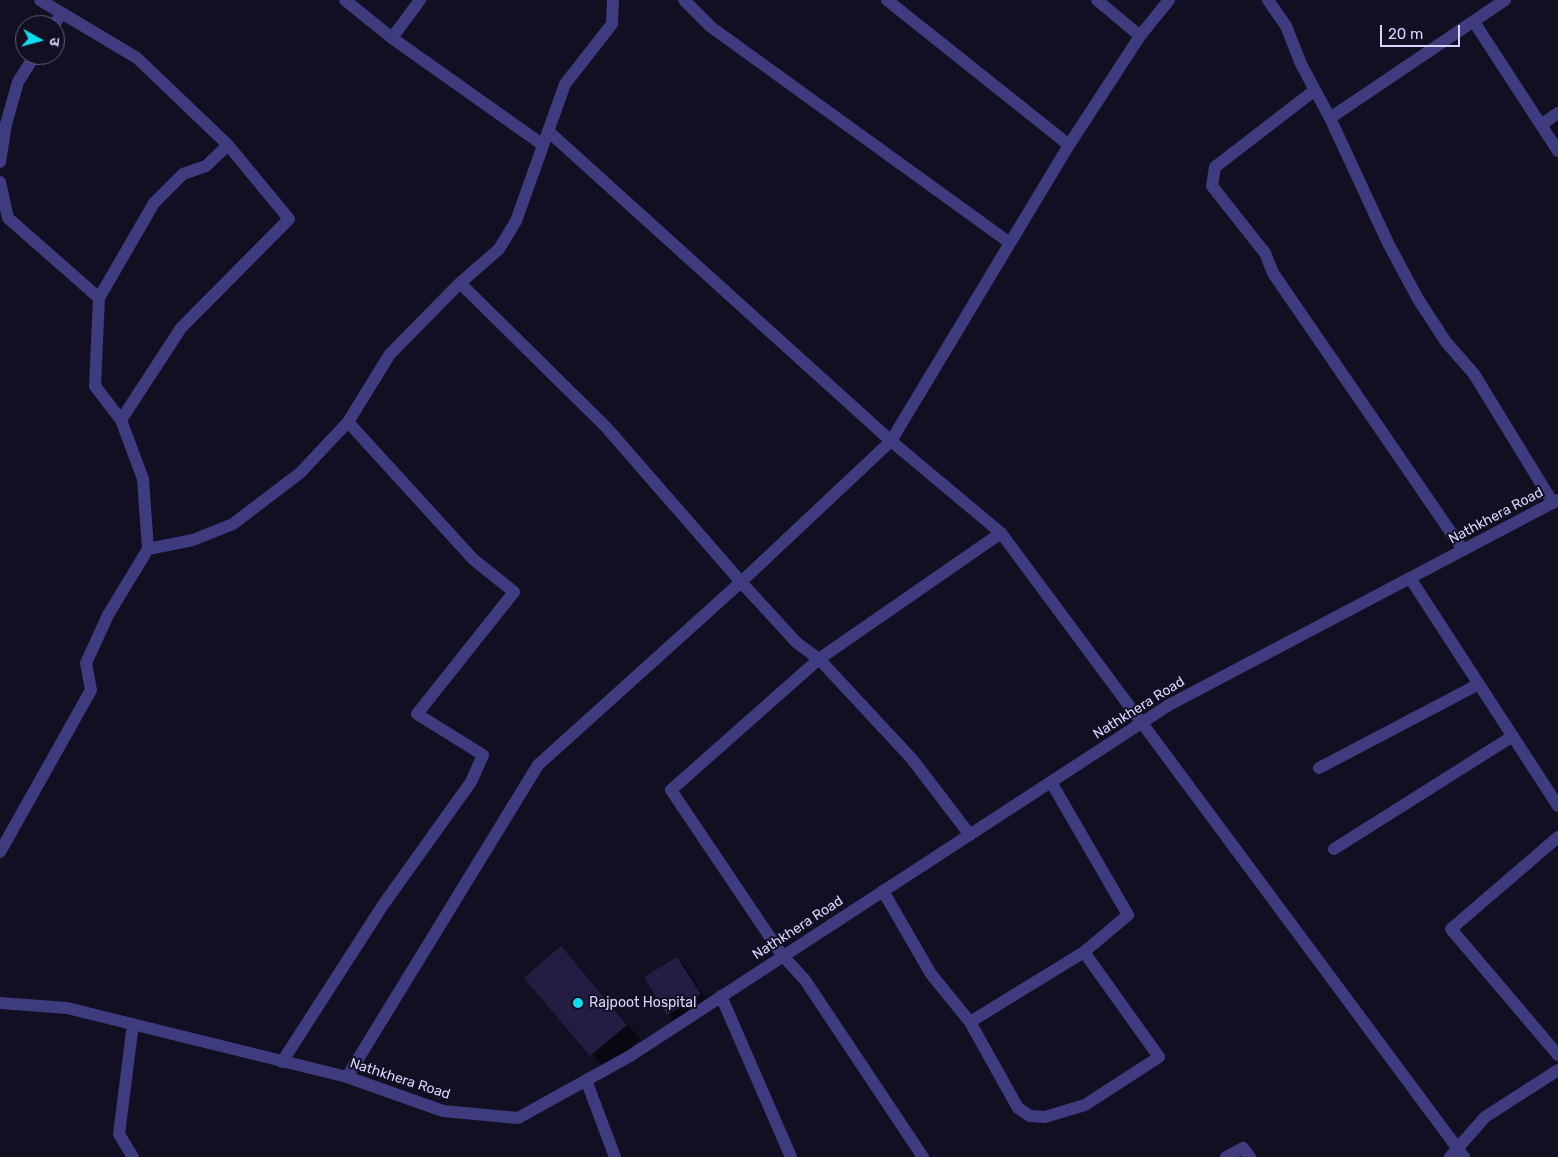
<!DOCTYPE html>
<meta charset="utf-8">
<style>
body{margin:0}
#map{position:relative;width:1558px;height:1157px;overflow:hidden;background:#120f23;font-family:Rubik,"Noto Sans Devanagari",sans-serif}
canvas{display:block}
.north{position:absolute;left:15px;top:15px;width:50px;height:50px;box-sizing:border-box;background:#120f23;border:1px solid #615d7a;border-radius:50%;rotate:97deg;font-size:14px;font-weight:700;line-height:20px;text-align:center;color:#d7d3fd}
.north::after{content:'';display:block;margin:auto;width:18px;height:22px;background:#0cddf0;clip-path:polygon(50% 0,100% 100%,50% 72%,0 100%)}
.scale{position:absolute;left:1380px;top:25px;width:80px;height:22px;box-sizing:border-box;border:2px solid #d7d3fd;border-top:0;padding-left:6px;font-size:15px;line-height:18px;white-space:nowrap;color:#d7d3fd;-webkit-text-stroke:4px #120f23;paint-order:stroke}
</style>
<div id="map">
<canvas width="1558" height="1157"></canvas>
<div class="north">उ</div>
<div class="scale">20 m</div>
</div>
<script>
const c = document.querySelector('canvas').getContext('2d');
c.lineJoin = 'round';
function fill(path, color) {
  c.fillStyle = color;
  c.fill(path, 'evenodd');
}
function toPath(rows) {
  const path = new Path2D();
  for (const r of rows) {
    path.moveTo(r[0], r[1]);
    for (let i = 2; i < r.length; i += 2) path.lineTo(r[i], r[i + 1]);
  }
  return path;
}
function stroke(path, color, width, dash) {
  c.strokeStyle = color;
  c.lineWidth = width;
  c.lineCap = dash ? 'butt' : 'round';
  c.setLineDash(dash || []);
  c.stroke(path);
}
function write(font, color, halo, rows, align = 'center') {
  c.font = font + ' Rubik,sans-serif';
  c.lineWidth = 4;
  c.setLineDash([]);
  c.textBaseline = 'middle';
  c.strokeStyle = halo;
  c.fillStyle = color;
  for (const [text, x, y, turn = 0] of rows) {
    c.save();
    c.translate(x, y);
    c.rotate((+turn || 0) * Math.PI / 180);
    c.textAlign = isNaN(turn) ? turn : align;
    if (halo) c.strokeText(text, 0, 0);
    c.fillText(text, 0, 0);
    c.restore();
  }
}
const shadow = toPath([
 [561,948,640,1039,605,1069,526,978],
 [677,958,686,967,709,1004,677,1024,668,1015,646,977]
]);
const building = toPath([
 [561,946,627,1025,590,1056,524,978],
 [677,957,701,994,667,1015,644,977]
]);
const minor = toPath([
 [40,0,137,58,228,145,289,219,181,328,121,420],
 [345,0,392,38],
 [420,0,392,38,543,145],
 [684,0,711,27,1010,243],
 [887,0,1069,145,891,441,741,582,797,643,819,659,912,759,970,835],
 [1097,0,1140,36],
 [1268,0,1286,26,1301,64,1330,118,1388,243,1418,299,1446,342,1474,374,1553,503],
 [1474,22,1558,151],
 [54,25,61,14],
 [1315,90,1215,167,1212,186,1265,253,1273,273,1463,550],
 [1330,118,1505,0],
 [1541,125,1558,113],
 [548,131,891,441,1001,533,1464,1157],
 [1069,145,1140,36,1169,0],
 [0,162,6,124,18,82,35,55],
 [0,182,8,218,99,298],
 [148,549,143,479,121,420,95,386,99,298,154,203,183,174,206,166,228,145],
 [1410,578,1558,806],
 [1319,768,1479,684],
 [1558,837,1451,929,1558,1055],
 [1334,849,1513,736],
 [0,852,91,690,86,663,108,615,148,549,193,540,233,524,300,473,348,422],
 [883,891,931,974,970,1022,1018,1108,1030,1116,1045,1117,1085,1105,1159,1057,1084,952,1128,915,1051,782],
 [721,996,791,1157],
 [970,1022,1084,952],
 [133,1024,119,1134,133,1157],
 [282,1062,383,905,471,782,483,755,417,714,514,592,473,559,348,422,390,354,460,283,499,249,516,221,565,84,612,24,613,0],
 [347,1077,538,765,741,582,606,427,460,283],
 [586,1080,615,1157],
 [923,1157,805,980,782,955,671,790,819,659,1001,533],
 [1226,1157,1243,1148,1250,1157],
 [1450,1157,1485,1117,1558,1070]
]);
const tertiary = toPath([
 [0,1003,67,1008,347,1077,443,1111,518,1118,630,1056,1169,705,1558,500]
]);
const markers = [
 [578,1003,6,"#0cddf0"]
];
const streetNames = [
 ["Nathkhera Road",1496,516,-28],
 ["Nathkhera Road",1139,708,-32],
 ["Nathkhera Road",798,928,-33],
 ["Nathkhera Road",400,1079,18]
];
const poiNames = [
 ["Rajpoot Hospital",589,1003]
];
fill(shadow, '#0007');
fill(building, '#231c43');
stroke(minor, '#3e3c7f', 12);
stroke(tertiary, '#3e3c7f', 12);
for (const [x, y, r, color] of markers) {
  const dot = new Path2D();
  dot.arc(x, y, r, 0, 2 * Math.PI);
  c.fillStyle = color;
  c.fill(dot);
  stroke(dot, '#120f23', 2);
}
write('14px', '#d7d3fd', '#120f23', streetNames);
write('14px', '#d7d3fd', '#120f23', poiNames, 'left');
</script>
